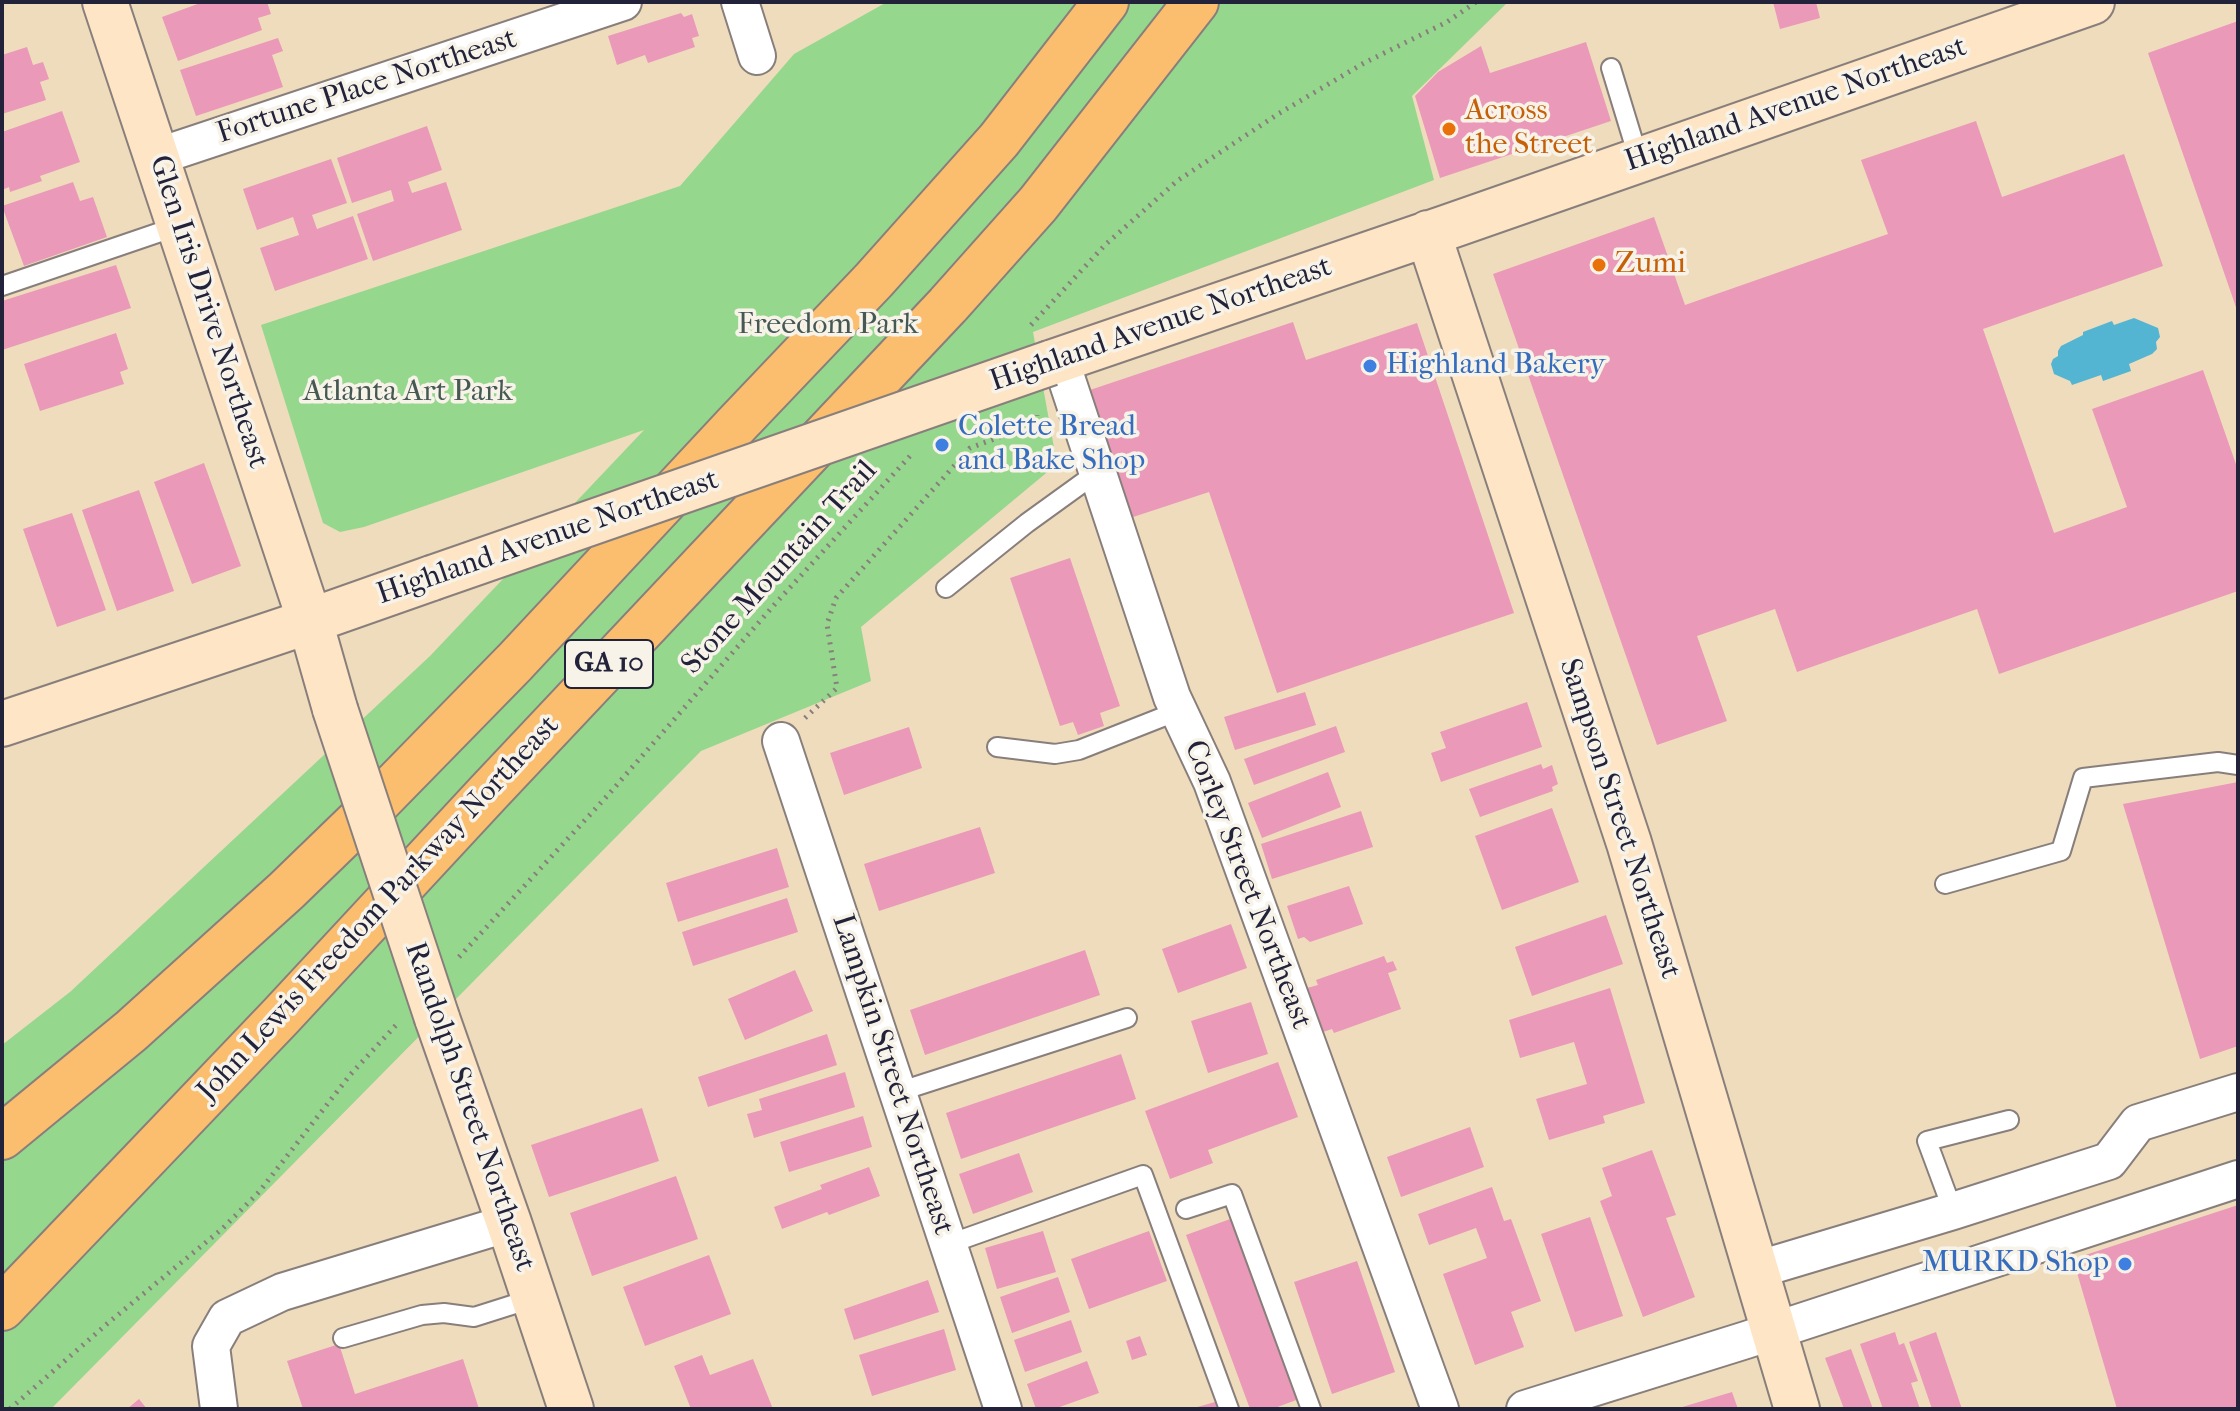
<!DOCTYPE html>
<style>
body{margin:0}
#map{position:relative;width:2240px;height:1411px;overflow:hidden;background:#efdcbc;font-family:"IM FELL French Canon",serif}
canvas{display:block}
.frame{position:absolute;inset:0;border:4px solid #22223b;pointer-events:none}
</style>
<div id="map">
<canvas width="2240" height="1411"></canvas>
<div class="frame"></div>
</div>
<script>
const c = document.querySelector('canvas').getContext('2d');
c.lineJoin = 'round';
function fill(path, color) {
  c.fillStyle = color;
  c.fill(path, 'evenodd');
}
function toPath(rows) {
  const path = new Path2D();
  for (const r of rows) {
    path.moveTo(r[0], r[1]);
    for (let i = 2; i < r.length; i += 2) path.lineTo(r[i], r[i + 1]);
  }
  return path;
}
function stroke(path, color, width, dash) {
  c.strokeStyle = color;
  c.lineWidth = width;
  c.lineCap = dash ? 'butt' : 'round';
  c.setLineDash(dash || []);
  c.stroke(path);
}
function write(font, color, halo, rows, align = 'center') {
  c.font = font + ' "IM FELL French Canon",serif';
  c.lineWidth = 7;
  c.setLineDash([]);
  c.textBaseline = 'middle';
  c.strokeStyle = halo;
  c.fillStyle = color;
  for (const [text, x, y, turn = 0] of rows) {
    c.save();
    c.translate(x, y);
    c.rotate((+turn || 0) * Math.PI / 180);
    c.textAlign = isNaN(turn) ? turn : align;
    if (halo) c.strokeText(text, 0, 0);
    c.fillText(text, 0, 0);
    c.restore();
  }
}
const green = toPath([
 [887,2,1508,2,1412,96,1434,180,1033,332,1057,464,861,627,871,681,701,751,51,1409,2,1409,2,1045,70,992,430,656,644,430,364,527,340,532,323,523,261,325,680,186,794,54]
]);
const water = toPath([
 [2134,318,2158,328,2160,337,2156,342,2157,349,2152,354,2129,364,2131,371,2103,381,2101,375,2072,385,2070,381,2054,374,2051,364,2053,359,2058,356,2058,351,2061,346,2083,335,2083,332,2112,321,2114,325]
]);
const building = toPath([
 [203,2,267,2,271,14,258,18,262,30,178,61,162,17],
 [1773,2,1816,2,1820,18,1780,29],
 [681,13,684,17,692,14,699,36,692,38,695,47,648,63,645,55,617,65,608,36],
 [2238,21,2238,313,2148,53],
 [278,38,283,51,272,55,283,87,196,116,180,70],
 [1586,42,1611,121,1440,178,1415,96,1438,72,1481,46,1490,73],
 [27,47,33,65,43,62,49,79,40,82,46,100,2,114,2,55],
 [62,111,80,162,40,176,42,181,10,192,9,187,2,190,2,132],
 [1976,121,2002,197,2124,154,2163,266,1983,329,2054,533,2127,507,2092,409,2203,370,2238,470,2238,591,1999,674,1977,609,1797,672,1775,609,1697,636,1727,721,1657,745,1493,274,1654,217,1685,305,1888,234,1861,160],
 [427,126,442,170,408,182,412,193,446,182,462,230,373,261,357,214,394,201,391,190,352,203,337,158],
 [331,159,347,203,312,215,317,229,353,216,368,259,275,291,260,248,299,235,293,217,257,230,243,189],
 [73,182,80,201,93,197,107,237,24,266,2,206],
 [116,265,131,308,2,350,2,301],
 [1293,322,1306,360,1417,323,1514,613,1277,693,1209,492,1124,520,1081,393],
 [116,333,128,369,120,372,124,384,40,411,24,364],
 [204,463,241,566,192,584,154,482],
 [139,490,174,591,117,611,82,510],
 [72,513,106,610,57,627,23,529],
 [1070,558,1120,706,1100,713,1104,726,1078,735,1073,722,1060,726,1010,578],
 [1305,692,1316,725,1235,750,1224,717],
 [1527,702,1542,747,1441,782,1431,753,1446,748,1440,732],
 [1336,726,1345,752,1254,785,1244,759],
 [909,727,922,768,844,795,830,753],
 [1541,764,1543,769,1552,765,1558,784,1552,787,1553,791,1480,817,1469,789],
 [1328,772,1341,807,1262,838,1248,803],
 [2238,782,2238,1046,2200,1059,2123,804],
 [1552,808,1579,882,1502,910,1475,836],
 [1361,811,1373,847,1272,879,1261,844],
 [980,827,995,873,879,911,864,864],
 [777,848,789,887,678,922,666,883],
 [1349,886,1363,924,1310,942,1304,937,1298,939,1287,906],
 [787,898,798,932,693,966,682,932],
 [1606,915,1623,964,1532,996,1515,947],
 [1231,924,1247,968,1178,993,1162,949],
 [1085,950,1100,995,925,1055,910,1010],
 [1384,956,1387,963,1393,961,1397,970,1388,973,1401,1009,1334,1033,1332,1029,1323,1032,1307,988,1318,985,1316,980],
 [795,970,813,1011,745,1040,728,999],
 [1610,988,1645,1103,1603,1116,1605,1123,1549,1140,1536,1099,1587,1084,1574,1042,1520,1058,1509,1020],
 [1251,1002,1268,1054,1208,1073,1191,1021],
 [827,1034,837,1065,708,1107,698,1077],
 [1121,1054,1136,1099,961,1159,946,1113],
 [1278,1062,1298,1117,1208,1150,1213,1163,1170,1179,1145,1111],
 [845,1072,855,1107,754,1138,747,1114,762,1110,759,1099],
 [642,1108,659,1161,549,1197,531,1145],
 [863,1116,872,1147,789,1172,780,1142],
 [1470,1127,1484,1167,1401,1197,1387,1157],
 [1652,1150,1676,1215,1666,1218,1695,1297,1643,1317,1600,1201,1612,1196,1602,1168],
 [1019,1153,1033,1192,973,1214,959,1174],
 [869,1167,880,1196,829,1215,827,1212,782,1229,774,1207,822,1189,820,1185],
 [676,1176,698,1239,592,1276,570,1213],
 [1492,1187,1504,1221,1511,1219,1541,1301,1511,1312,1524,1347,1475,1365,1443,1274,1487,1258,1476,1228,1429,1245,1418,1214],
 [2238,1205,2238,1409,2117,1409,2073,1259],
 [1590,1217,1623,1316,1575,1332,1541,1234],
 [1233,1218,1299,1399,1272,1409,1250,1409,1186,1235],
 [1043,1231,1056,1272,997,1289,985,1248],
 [1149,1231,1167,1281,1089,1309,1071,1259],
 [709,1255,731,1314,645,1346,623,1287],
 [1357,1261,1395,1372,1332,1394,1294,1282],
 [1058,1277,1070,1312,1012,1333,1000,1297],
 [928,1280,939,1312,854,1340,844,1309],
 [1071,1320,1082,1352,1025,1372,1014,1340],
 [944,1329,956,1370,872,1396,859,1355],
 [1895,1332,1899,1345,1904,1343,1918,1381,1911,1383,1920,1409,1883,1409,1860,1344],
 [1936,1332,1962,1409,1932,1409,1909,1342],
 [1140,1336,1147,1355,1132,1360,1126,1341],
 [339,1344,355,1394,463,1359,479,1409,334,1409,333,1407,303,1409,287,1361],
 [1851,1349,1873,1409,1844,1409,1825,1358],
 [702,1355,710,1375,753,1359,773,1409,691,1409,674,1366],
 [1087,1361,1099,1393,1054,1409,1036,1409,1027,1384],
 [1732,1392,1738,1409,1680,1409,1679,1408],
 [139,1399,147,1409,127,1409],
 [1222,1400,1225,1409,1195,1409,1194,1408]
]);
const path = toPath([
 [1031,325,1105,245,1177,181,1278,114,1364,63,1447,22,1476,2],
 [805,718,837,688,827,624,836,598,970,448,1037,423,1037,415],
 [459,957,608,795,775,604,910,456],
 [10,1409,108,1323,222,1229,259,1192,350,1075,398,1023]
]);
const lane = toPath([
 [1611,68,1639,160],
 [2,286,178,226],
 [946,588,1027,523,1099,471],
 [997,747,1055,754,1079,750,1178,711],
 [1945,884,2061,851,2083,778,2218,762,2238,765],
 [898,1092,1127,1018],
 [1186,1209,1232,1194,1311,1409],
 [1953,1211,1927,1141,2009,1120],
 [949,1244,1143,1175,1229,1409],
 [343,1338,422,1315,444,1313,474,1317,534,1298]
]);
const street = toPath([
 [740,2,757,56],
 [156,157,623,2],
 [1060,359,1172,697,1212,782,1440,1409],
 [781,741,1003,1409],
 [1756,1270,1953,1211,2109,1161,2138,1123,2238,1092],
 [219,1409,211,1346,227,1318,282,1292,509,1223],
 [1525,1409,1746,1340,2238,1179]
]);
const secondary = toPath([
 [105,2,310,621,335,709],
 [1428,233,1629,843,1797,1409],
 [1050,363,1445,228,2092,2],
 [2,724,310,621,432,578],
 [437,1018,509,1223,571,1409]
]);
const highway = toPath([
 [2,1137,131,1031,286,891,378,802,515,662,735,426,874,280,999,140,1106,2],
 [2,1308,281,1016,488,793,948,305,1038,204,1196,2]
]);
const secondaryBridge = toPath([
 [432,578,1050,363],
 [335,709,437,1018]
]);
const markers = [
 [1449,129,8,"#e8710a"],
 [1599,265,8,"#e8710a"],
 [1370,366,8,"#3f7fe0"],
 [942,445,8,"#3f7fe0"],
 [2125,1264,8,"#3f7fe0"]
];
const shields = [
 [609,664,88]
];
const shieldNames = [
 ["GA 10",609,664]
];
const streetNames = [
 ["Fortune Place Northeast",367,87,-18],
 ["Highland Avenue Northeast",1796,105,-19],
 ["Glen Iris Drive Northeast",208,312,72],
 ["Highland Avenue Northeast",1161,325,-19],
 ["Highland Avenue Northeast",548,538,-19],
 ["Stone Mountain Trail",780,568,-48],
 ["Sampson Street Northeast",1619,819,72],
 ["Corley Street Northeast",1247,885,69],
 ["John Lewis Freedom Parkway Northeast",379,909,-47],
 ["Lampkin Street Northeast",892,1075,72],
 ["Randolph Street Northeast",469,1107,71]
];
const foodNames = [
 ["Across",1465,112],
 ["the Street",1465,146],
 ["Zumi",1615,265]
];
const parkNames = [
 ["Freedom Park",828,326],
 ["Atlanta Art Park",408,393]
];
const shopNames = [
 ["Highland Bakery",1386,366],
 ["Colette Bread",958,428],
 ["and Bake Shop",958,462],
 ["MURKD Shop",2109,1264,"right"]
];
fill(green, '#96d78e');
fill(water, '#53b5d2');
fill(building, '#ea99b9');
stroke(lane, '#887f7c', 22);
stroke(street, '#887f7c', 40);
stroke(secondary, '#887f7c', 48);
stroke(highway, '#887f7c', 48);
stroke(path, '#887f7c', 5, [2, 6]);
stroke(lane, '#fff', 18);
stroke(street, '#fff', 36);
stroke(secondary, '#fde5c5', 44);
stroke(highway, '#fbbd6e', 44);
stroke(secondaryBridge, '#887f7c', 48, []);
stroke(secondaryBridge, '#fde5c5', 44);
for (const [x, y, r, color] of markers) {
  const dot = new Path2D();
  dot.arc(x, y, r, 0, 2 * Math.PI);
  c.fillStyle = color;
  c.fill(dot);
  stroke(dot, '#f7f3e8', 3);
}
for (const [x, y, w] of shields) {
  const box = new Path2D();
  box.roundRect(x - w / 2, y - 24, w, 48, 6);
  c.fillStyle = '#f7f3e8';
  c.fill(box);
  stroke(box, '#22223b', 2);
}
write('bold 28px', '#22223b', null, shieldNames);
write('30px', '#22223b', '#f7f3e8', streetNames);
write('30px', '#c56008', '#f7f3e8', foodNames, 'left');
write('30px', '#455854', '#f7f3e8', parkNames);
write('30px', '#366cbe', '#f7f3e8', shopNames, 'left');
</script>
